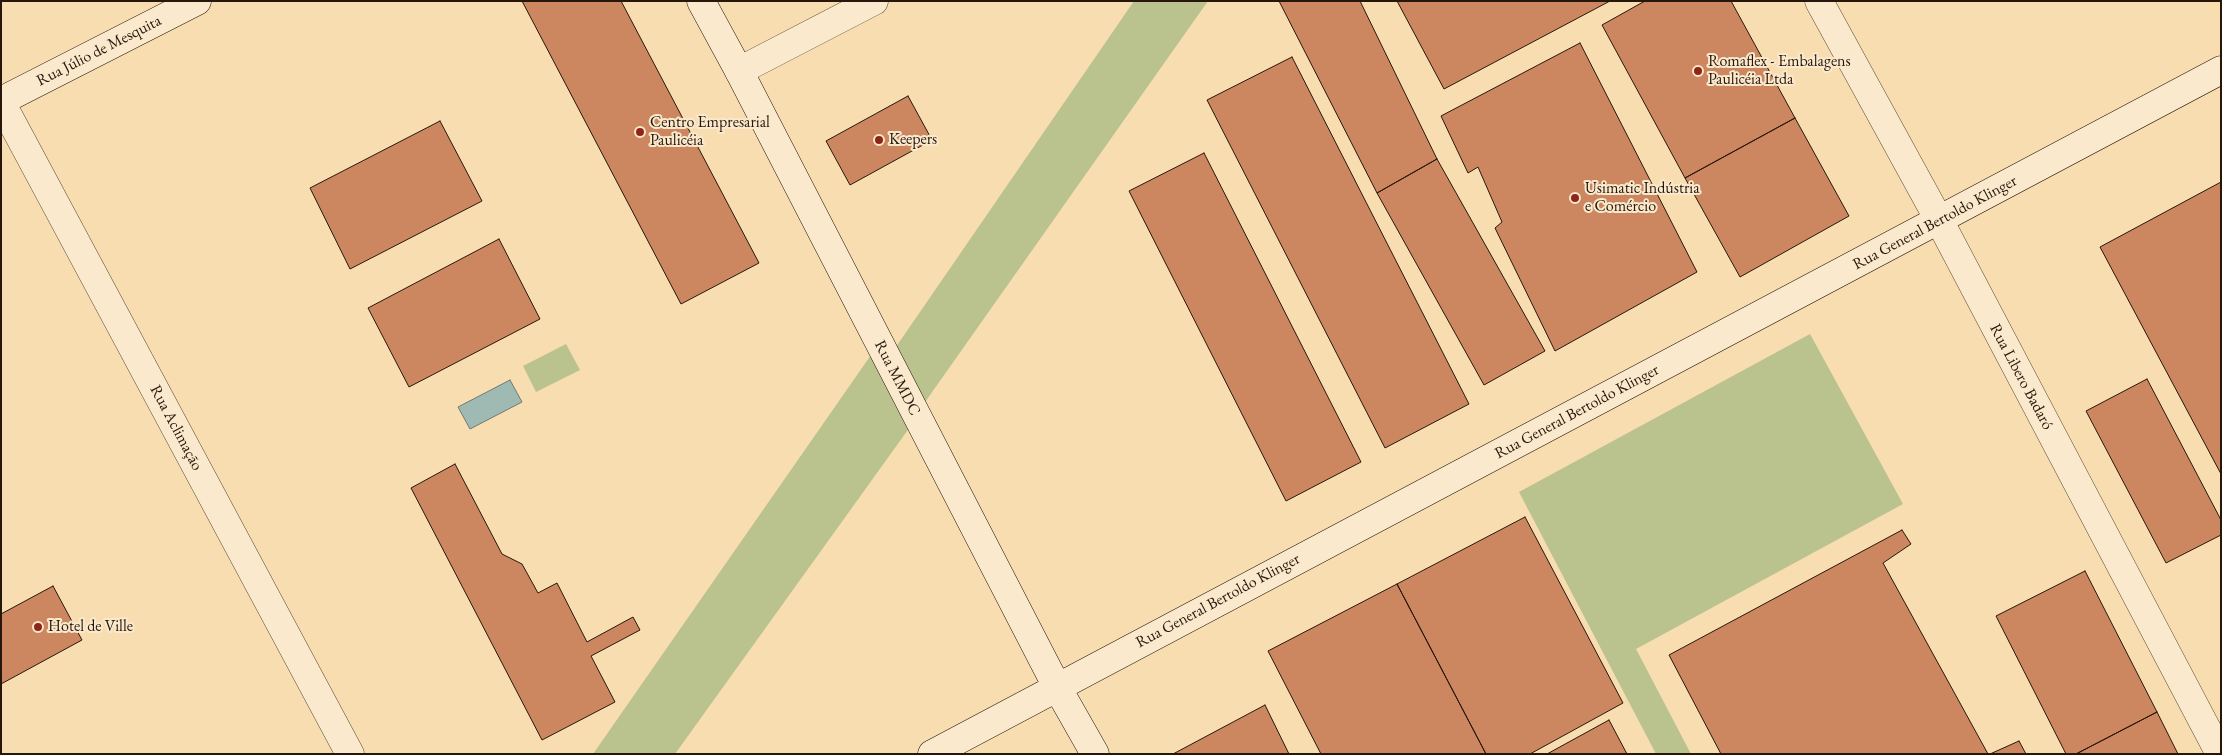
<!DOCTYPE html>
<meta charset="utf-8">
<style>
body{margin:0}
#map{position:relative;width:2222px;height:755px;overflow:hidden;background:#f8ddb1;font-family:"EB Garamond",serif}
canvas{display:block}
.frame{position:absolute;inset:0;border:2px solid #27170b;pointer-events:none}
</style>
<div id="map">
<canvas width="2222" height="755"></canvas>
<div class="frame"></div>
</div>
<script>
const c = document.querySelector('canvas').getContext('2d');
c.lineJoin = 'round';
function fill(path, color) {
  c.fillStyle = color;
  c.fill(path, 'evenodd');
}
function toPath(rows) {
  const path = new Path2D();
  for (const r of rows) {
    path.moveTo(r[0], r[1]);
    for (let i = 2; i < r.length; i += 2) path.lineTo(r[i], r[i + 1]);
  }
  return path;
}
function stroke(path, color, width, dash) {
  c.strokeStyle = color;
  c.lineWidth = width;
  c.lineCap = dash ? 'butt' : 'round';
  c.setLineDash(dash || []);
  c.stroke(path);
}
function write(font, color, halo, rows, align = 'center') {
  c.font = font + ' "EB Garamond",serif';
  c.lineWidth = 4;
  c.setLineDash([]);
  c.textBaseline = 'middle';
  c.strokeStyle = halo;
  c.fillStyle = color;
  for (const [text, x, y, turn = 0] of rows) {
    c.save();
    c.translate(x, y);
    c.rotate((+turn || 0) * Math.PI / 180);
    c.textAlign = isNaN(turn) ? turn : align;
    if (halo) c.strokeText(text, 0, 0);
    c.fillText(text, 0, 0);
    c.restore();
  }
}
const green = toPath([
 [1134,1,1208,1,918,412,889,357],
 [1810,334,1903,504,1636,649,1691,754,1656,754,1519,492],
 [566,344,580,370,536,392,523,366],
 [871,355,910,427,675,754,593,754]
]);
const water = toPath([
 [510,380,522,402,470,429,458,407,510,380]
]);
const building = toPath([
 [522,1,621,1,759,263,681,304,522,1],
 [1279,1,1360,1,1437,159,1377,193,1279,1],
 [1397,1,1610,1,1444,89,1397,1],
 [1645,1,1731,1,1795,118,1685,178,1602,25,1645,1],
 [1580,43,1697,272,1555,351,1495,228,1502,222,1478,167,1468,173,1441,116,1580,43],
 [1292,57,1469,404,1385,448,1207,100,1292,57],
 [908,96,932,140,850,185,826,141,908,96],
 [1795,118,1849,216,1740,277,1685,178,1795,118],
 [440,121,482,201,350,269,310,188,440,121],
 [1204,153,1361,462,1286,501,1129,191,1204,153],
 [1437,159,1545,351,1484,385,1377,193,1437,159],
 [2221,182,2221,474,2100,247,2221,182],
 [499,239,540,319,409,387,368,308,499,239],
 [2147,379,2221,520,2221,535,2166,563,2086,411,2147,379],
 [455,464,502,554,522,564,538,593,557,583,587,642,633,617,640,630,591,656,615,702,542,740,411,488,455,464],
 [1525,517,1623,703,1530,754,1486,754,1397,584,1525,517],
 [1902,530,1911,544,1883,563,1988,754,1721,754,1669,655,1902,530],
 [2085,571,2157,712,2076,754,2066,754,1996,616,2085,571],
 [1397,584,1486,754,1321,754,1268,651,1397,584],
 [53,586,82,640,1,684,1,614,53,586],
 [1265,705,1289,754,1173,754,1265,705],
 [2157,712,2178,754,2076,754,2157,712],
 [1609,720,1627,754,1547,754,1609,720],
 [2019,741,2026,754,1990,754,2019,741]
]);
const street = toPath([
 [1819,1,1939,220,2220,754],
 [739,71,874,1],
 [1,102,350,754]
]);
const secondary = toPath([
 [701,1,739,71,1057,687,1095,754],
 [1,101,197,1],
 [932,754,2221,70]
]);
const markers = [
 [1698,71,5,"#8f2418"],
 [640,132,5,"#8f2418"],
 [879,140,5,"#8f2418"],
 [1575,198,5,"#8f2418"],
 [38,627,5,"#8f2418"]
];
const streetNames = [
 ["Rua Júlio de Mesquita",99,51,-27],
 ["Rua General Bertoldo Klinger",1935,223,-28],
 ["Rua Libero Badaró",2021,377,62],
 ["Rua MMDC",897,378,63],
 ["Rua General Bertoldo Klinger",1577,412,-28],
 ["Rua Aclimação",176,428,62],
 ["Rua General Bertoldo Klinger",1218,601,-28]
];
const poiNames = [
 ["Romaflex - Embalagens",1708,62],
 ["Paulicéia Ltda",1708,80],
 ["Centro Empresarial",650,123],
 ["Paulicéia",650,141],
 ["Keepers",889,140],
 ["Usimatic Indústria",1585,189],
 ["e Comércio",1585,207],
 ["Hotel de Ville",48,627]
];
fill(green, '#bac28e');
fill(water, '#9fbab3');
stroke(water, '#6f7970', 1);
fill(building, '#cc8761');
stroke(building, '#27170b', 1);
stroke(street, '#5b4834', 29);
stroke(secondary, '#27170b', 29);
stroke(street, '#fae9cc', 28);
stroke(secondary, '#fae9cc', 28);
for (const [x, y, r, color] of markers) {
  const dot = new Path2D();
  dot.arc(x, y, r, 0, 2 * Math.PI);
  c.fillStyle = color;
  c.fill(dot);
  stroke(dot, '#fae9cc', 2);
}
write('16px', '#27170b', '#fae9cc', streetNames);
write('16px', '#27170b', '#fae9cc', poiNames, 'left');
</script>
